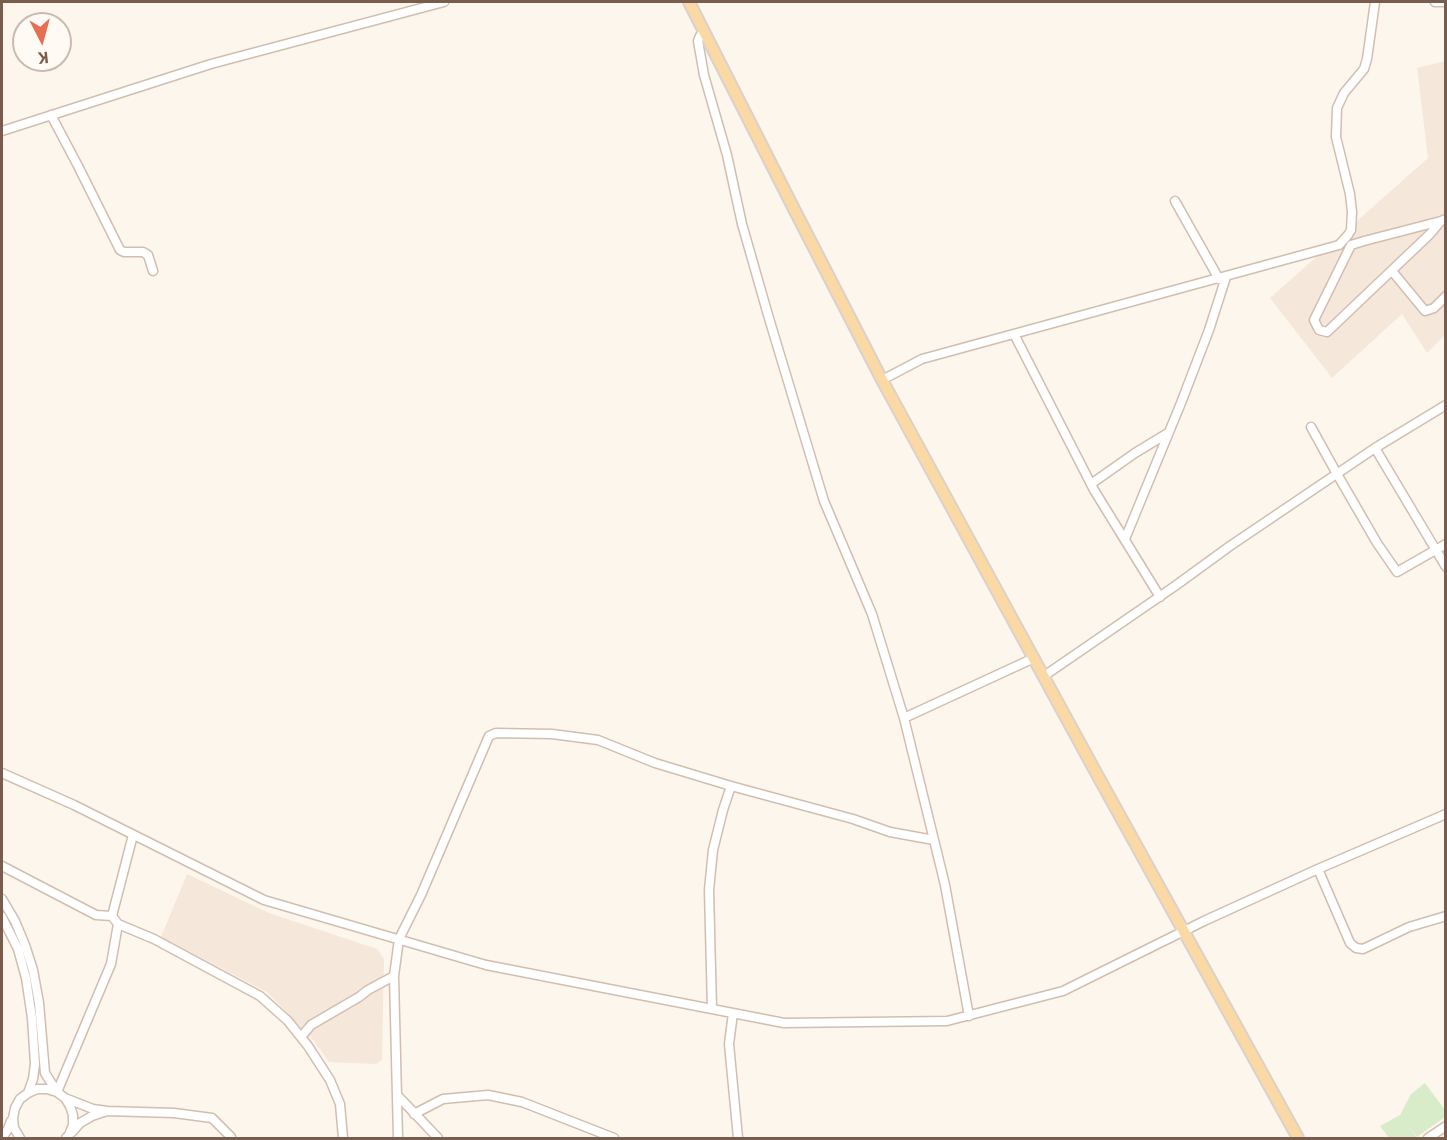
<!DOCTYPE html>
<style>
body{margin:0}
#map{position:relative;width:1447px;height:1140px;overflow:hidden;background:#fdf6ec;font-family:"Open Sans",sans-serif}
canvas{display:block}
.frame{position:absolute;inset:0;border:3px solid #7a5c4d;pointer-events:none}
.north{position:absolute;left:12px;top:12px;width:60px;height:60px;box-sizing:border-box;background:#fffaf3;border:2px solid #cabbb1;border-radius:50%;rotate:174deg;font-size:16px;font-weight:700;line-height:24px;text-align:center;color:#7a5c4d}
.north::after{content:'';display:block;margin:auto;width:21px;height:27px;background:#e76f51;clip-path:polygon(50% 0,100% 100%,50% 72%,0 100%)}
</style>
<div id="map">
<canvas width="1447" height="1140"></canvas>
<div class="frame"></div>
<div class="north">K</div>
</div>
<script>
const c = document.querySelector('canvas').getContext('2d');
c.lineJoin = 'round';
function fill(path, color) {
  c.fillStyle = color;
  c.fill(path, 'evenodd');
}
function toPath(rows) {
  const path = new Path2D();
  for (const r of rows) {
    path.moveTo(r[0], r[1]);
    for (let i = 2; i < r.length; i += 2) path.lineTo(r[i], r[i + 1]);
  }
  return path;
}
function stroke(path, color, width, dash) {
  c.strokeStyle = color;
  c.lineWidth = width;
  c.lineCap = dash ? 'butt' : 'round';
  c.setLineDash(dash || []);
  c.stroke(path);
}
const residential = toPath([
 [1445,61,1445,335,1427,353,1402,314,1332,378,1270,298,1428,158,1417,68],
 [187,874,269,913,377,949,384,959,382,1060,376,1064,329,1062,313,1040,267,992,161,937]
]);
const green = toPath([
 [1425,1083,1445,1110,1445,1117,1417,1137,1407,1124,1417,1138,1389,1138,1380,1126,1400,1115,1411,1094]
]);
const minor = toPath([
 [1435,2,1446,2],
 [51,115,78,166,120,250,124,252,143,252,148,255,153,271],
 [2,131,211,64,444,2],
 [1175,201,1219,279],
 [1441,221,1430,234,1327,332,1319,330,1314,320,1351,245,1364,241,1441,221,1446,219],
 [1392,271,1425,311,1434,308,1446,296],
 [1014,334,1094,490,1160,597],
 [882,380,922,359,1339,245,1348,235,1351,230,1352,212,1350,194,1336,137,1337,108,1344,93,1364,69,1367,59,1375,2],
 [1311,427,1337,474,1377,543,1397,572,1446,544],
 [1375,448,1446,567],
 [1091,484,1135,453,1168,433],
 [1125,539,1181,403,1209,330,1226,277],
 [1044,676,1175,586,1230,546,1375,448,1446,405],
 [904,718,1034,658],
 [2,773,74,805,264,900,486,965,784,1023,947,1021,1063,991,1204,921,1318,869,1446,814],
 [133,835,112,916,118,924,154,939,260,996,288,1021,308,1046,330,1080,340,1104,343,1138],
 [934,840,945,885,969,1016],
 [2,866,96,915,112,916],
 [1318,869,1350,943,1356,948,1363,949,1409,927,1446,916],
 [2,899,15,921,25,945,33,970,39,1003,45,1073,57,1092],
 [2,917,18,949,26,978,32,1018,35,1064,33,1079,28,1093],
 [712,1009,709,890,713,850,723,810,731,786],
 [733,1013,729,1044,738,1138],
 [301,1037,311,1025,359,997,368,990,394,976],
 [57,1092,111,964,118,924],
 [398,1096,438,1138],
 [65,1098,93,1109,107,1111,92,1116,80,1123,72,1132],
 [107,1111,174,1113,212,1118,231,1137,231,1138],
 [414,1114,443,1099,488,1095,522,1102,614,1138],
 [2,1138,8,1129,11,1121],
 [20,1138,14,1128,13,1118,15,1108,20,1099,28,1093,37,1089,47,1089,57,1092,65,1098,70,1106,73,1115,73,1125,69,1135,66,1138],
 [398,1138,394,976,399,939,421,895,489,736,496,733,552,734,598,740,655,763,731,786,853,819,890,832,934,840,904,718,872,614,824,501,768,315,742,224,727,155,704,75,698,41,700,36,704,32],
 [1428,1138,1446,1126]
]);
const major = toPath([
 [689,2,795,211,882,380,1094,769,1298,1138]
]);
fill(residential, '#f5e8da');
fill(green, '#d8ecc9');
stroke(minor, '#d1beb0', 11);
stroke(major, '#dad1cd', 14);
stroke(minor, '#fff', 8);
stroke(major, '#fbd9a5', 10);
</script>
